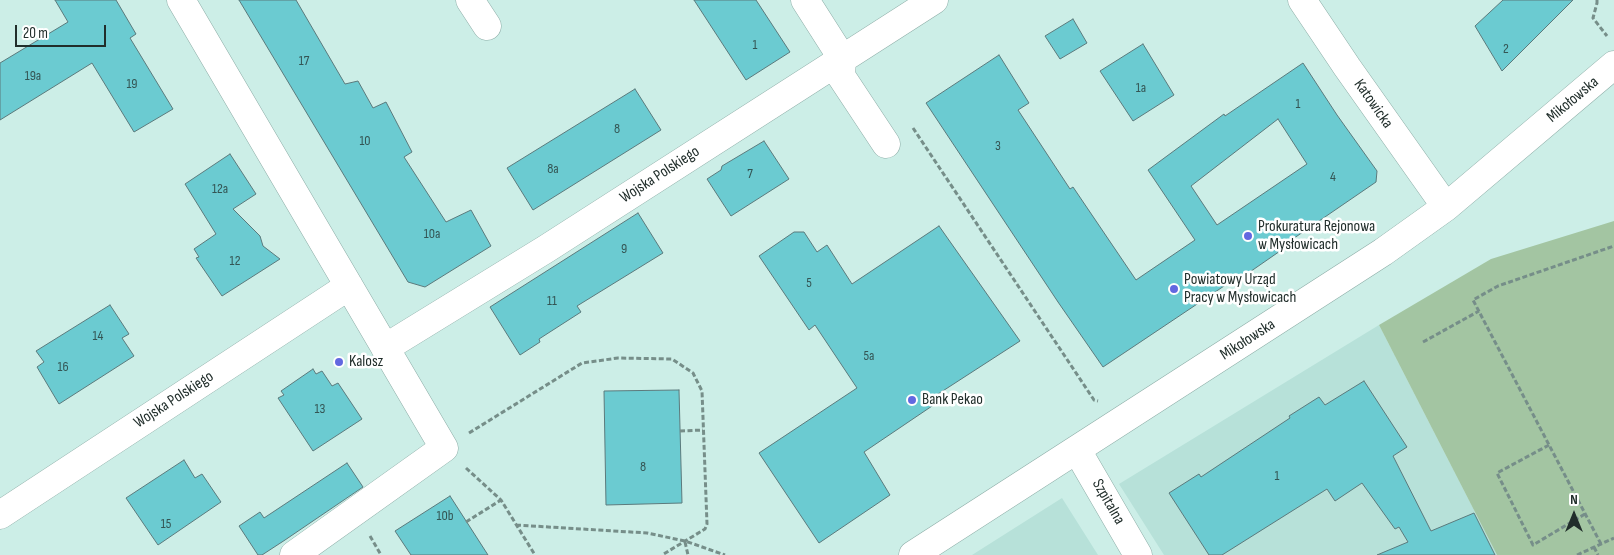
<!DOCTYPE html>
<meta charset="utf-8">
<style>
body{margin:0}
#map{position:relative;width:1614px;height:555px;overflow:hidden;background:#cceee7;font-family:"Sofia Sans Condensed",sans-serif}
canvas{display:block}
.north{position:absolute;left:1549px;top:490px;width:50px;height:50px;-webkit-text-stroke:4px #fff;paint-order:stroke;rotate:0deg;font-size:14px;font-weight:700;line-height:20px;text-align:center;color:#212e2b}
.north::after{content:'';display:block;margin:auto;width:18px;height:22px;background:#212e2b;clip-path:polygon(50% 0,100% 100%,50% 72%,0 100%)}
.scale{position:absolute;left:15px;top:25px;width:91px;height:22px;box-sizing:border-box;border:2px solid #212e2b;border-top:0;padding-left:6px;font-size:15px;line-height:18px;white-space:nowrap;color:#212e2b;-webkit-text-stroke:4px #fff;paint-order:stroke}
</style>
<div id="map">
<canvas width="1614" height="555"></canvas>
<div class="north">N</div>
<div class="scale">20 m</div>
</div>
<script>
const c = document.querySelector('canvas').getContext('2d');
c.lineJoin = 'round';
function fill(path, color) {
  c.fillStyle = color;
  c.fill(path, 'evenodd');
}
function toPath(rows) {
  const path = new Path2D();
  for (const r of rows) {
    path.moveTo(r[0], r[1]);
    for (let i = 2; i < r.length; i += 2) path.lineTo(r[i], r[i + 1]);
  }
  return path;
}
function stroke(path, color, width, dash) {
  c.strokeStyle = color;
  c.lineWidth = width;
  c.lineCap = dash ? 'butt' : 'round';
  c.setLineDash(dash || []);
  c.stroke(path);
}
function write(font, color, halo, rows, align = 'center') {
  c.font = font + ' "Sofia Sans Condensed",sans-serif';
  c.lineWidth = 5;
  c.setLineDash([]);
  c.textBaseline = 'middle';
  c.strokeStyle = halo;
  c.fillStyle = color;
  for (const [text, x, y, turn = 0] of rows) {
    c.save();
    c.translate(x, y);
    c.rotate((+turn || 0) * Math.PI / 180);
    c.textAlign = isNaN(turn) ? turn : align;
    if (halo) c.strokeText(text, 0, 0);
    c.fillText(text, 0, 0);
    c.restore();
  }
}
const built = toPath([
 [1379,325,1497,555,1164,555,1119,484],
 [1062,498,1098,555,972,555]
]);
const green = toPath([
 [1614,221,1614,555,1497,555,1379,325,1491,259]
]);
const building = toPath([
 [55,0,116,0,136,34,130,38,173,109,134,132,92,63,0,120,0,63,68,22,55,0],
 [239,0,296,0,345,84,358,81,373,108,386,102,412,152,404,157,446,222,471,210,491,246,425,287,408,282,239,0],
 [694,0,756,0,790,52,746,80,694,0],
 [1503,0,1573,0,1502,71,1475,26,1503,0],
 [1073,19,1087,43,1060,59,1045,36,1073,19],
 [1143,44,1174,95,1133,121,1100,71,1143,44],
 [999,55,1029,103,1018,110,1070,189,1073,187,1136,280,1195,240,1148,170,1224,114,1225,116,1303,63,1337,115,1377,171,1376,182,1284,245,1283,249,1244,276,1242,274,1103,367,1058,302,926,103,999,55],
 [1278,119,1307,164,1217,225,1191,186,1278,119],
 [635,89,661,130,533,210,507,168,635,89],
 [764,141,789,179,731,216,707,179,721,170,722,166,764,141],
 [230,154,256,194,233,209,260,236,263,246,280,259,222,296,196,258,199,257,194,249,216,234,185,184,230,154],
 [638,213,663,253,577,306,581,312,539,339,540,342,520,355,490,307,638,213],
 [939,226,1020,341,935,396,938,402,864,452,890,495,819,543,759,453,857,388,815,325,809,330,759,256,794,232,804,232,817,252,827,245,852,284,939,226],
 [110,305,129,334,122,338,134,356,59,404,37,367,44,362,36,351,110,305],
 [313,369,316,374,322,371,332,386,338,383,362,419,313,451,278,398,284,395,281,391,313,369],
 [1364,381,1407,447,1393,456,1431,531,1474,513,1495,555,1377,555,1408,542,1399,527,1395,529,1362,483,1335,501,1327,489,1222,555,1209,555,1169,493,1199,474,1201,477,1290,418,1289,416,1319,397,1325,405,1364,381],
 [679,390,682,503,606,505,604,391,679,390],
 [184,460,195,478,202,474,221,502,158,545,126,498,184,460],
 [347,463,363,487,285,540,262,555,258,555,239,526,260,512,264,518,347,463],
 [450,496,488,555,411,555,395,531,450,496]
]);
const path = toPath([
 [1597,0,1597,3,1593,18,1607,36],
 [913,128,1094,400,1098,401],
 [1423,342,1479,311],
 [680,431,703,430],
 [469,433,582,363,618,358,672,359,693,373,702,391,707,524,705,529,662,555],
 [1549,445,1497,473,1533,545,1585,514],
 [466,468,501,500,535,555],
 [466,522,501,500],
 [516,525,647,533,685,541,725,555],
 [370,536,381,555],
 [685,542,688,555],
 [1601,544,1473,300,1498,286,1614,246],
 [1594,547,1598,555],
 [1577,555,1614,538]
]);
const minor = toPath([
 [181,0,444,448,294,555],
 [470,0,487,26],
 [805,0,842,58,841,76,886,144],
 [1302,0,1347,67,1446,207],
 [385,348,546,249,934,0],
 [1077,450,1138,555],
 [0,515,349,286],
 [913,555,1383,252,1446,207,1614,65]
]);
const markers = [
 [1248,236,5,"#6268e0"],
 [1174,289,5,"#6268e0"],
 [339,362,5,"#6268e0"],
 [912,400,5,"#6268e0"]
];
const numberNames = [
 ["1",755,45],
 ["2",1506,49],
 ["17",304,61],
 ["19a",33,76],
 ["19",132,84],
 ["1a",1141,88],
 ["1",1298,104],
 ["8",617,129],
 ["10",365,141],
 ["3",998,146],
 ["8a",553,169],
 ["7",750,174],
 ["4",1333,177],
 ["12a",220,189],
 ["10a",432,234],
 ["9",624,249],
 ["12",235,261],
 ["5",809,283],
 ["11",552,301],
 ["14",98,336],
 ["5a",869,356],
 ["16",63,367],
 ["13",320,409],
 ["8",643,467],
 ["1",1277,476],
 ["10b",445,516],
 ["15",166,524]
];
const streetNames = [
 ["Mikołowska",1573,100,-40],
 ["Katowicka",1373,104,55],
 ["Wojska Polskiego",660,175,-33],
 ["Mikołowska",1248,340,-33],
 ["Wojska Polskiego",174,400,-33],
 ["Szpitalna",1108,502,60]
];
const poiNames = [
 ["Prokuratura Rejonowa",1258,227],
 ["w Mysłowicach",1258,245],
 ["Powiatowy Urząd",1184,280],
 ["Pracy w Mysłowicach",1184,298],
 ["Kalosz",349,362],
 ["Bank Pekao",922,400]
];
fill(built, '#b7e1d9');
fill(green, '#a3c5a2');
fill(building, '#6bcbd1');
stroke(building, '#5b7a7c', 1);
stroke(minor, '#8caca6', 29);
stroke(path, '#768e89', 3, [5, 2.5]);
stroke(minor, '#fff', 28);
for (const [x, y, r, color] of markers) {
  const dot = new Path2D();
  dot.arc(x, y, r, 0, 2 * Math.PI);
  c.fillStyle = color;
  c.fill(dot);
  stroke(dot, '#fff', 2);
}
write('14px', '#345554', null, numberNames);
write('16px', '#212e2b', '#fff', streetNames);
write('16px', '#212e2b', '#fff', poiNames, 'left');
</script>
